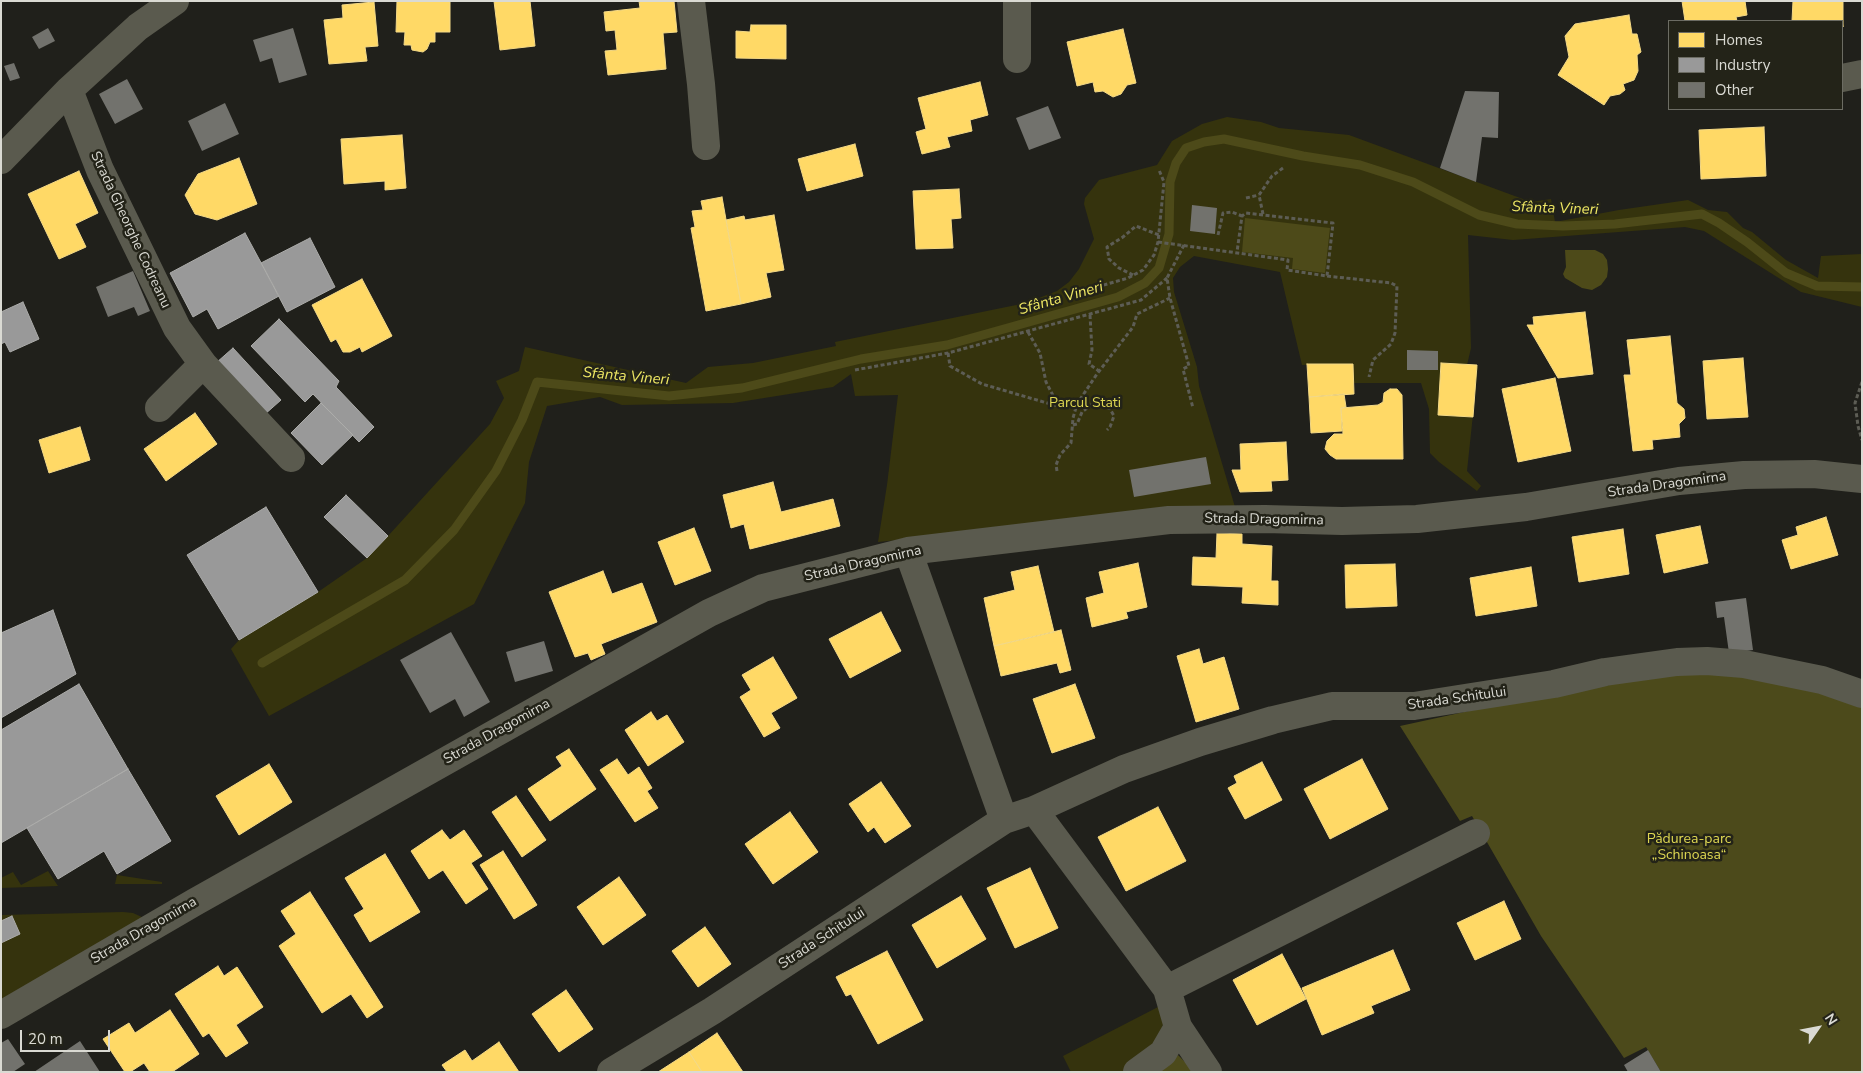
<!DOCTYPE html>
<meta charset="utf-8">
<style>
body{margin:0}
#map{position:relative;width:1863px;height:1073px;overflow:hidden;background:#20201b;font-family:"Nunito Sans",sans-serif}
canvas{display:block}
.frame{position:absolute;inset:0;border:2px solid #dadad3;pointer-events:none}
.legend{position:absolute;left:1668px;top:20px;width:175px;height:90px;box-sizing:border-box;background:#232318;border:1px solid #6c6c63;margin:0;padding:6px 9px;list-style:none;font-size:15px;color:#dadad3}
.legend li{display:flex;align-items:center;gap:10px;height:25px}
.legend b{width:25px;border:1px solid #6c6c63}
.north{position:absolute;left:1793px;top:1003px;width:50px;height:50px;-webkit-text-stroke:4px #232318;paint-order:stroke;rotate:57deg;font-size:14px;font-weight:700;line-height:20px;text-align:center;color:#dadad3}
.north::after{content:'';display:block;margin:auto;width:18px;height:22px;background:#dadad3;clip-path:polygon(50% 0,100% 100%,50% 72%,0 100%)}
.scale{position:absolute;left:20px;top:1030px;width:90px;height:22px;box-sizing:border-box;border:2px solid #dadad3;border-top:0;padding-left:6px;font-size:15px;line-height:18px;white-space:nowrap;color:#dadad3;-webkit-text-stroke:4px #232318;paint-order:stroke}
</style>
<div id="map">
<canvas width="1863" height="1073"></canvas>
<div class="frame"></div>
<ul class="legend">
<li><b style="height:14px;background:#ffd966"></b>Homes</li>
<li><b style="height:14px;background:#999"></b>Industry</li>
<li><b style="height:14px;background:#72726d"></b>Other</li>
</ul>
<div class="north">N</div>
<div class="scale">20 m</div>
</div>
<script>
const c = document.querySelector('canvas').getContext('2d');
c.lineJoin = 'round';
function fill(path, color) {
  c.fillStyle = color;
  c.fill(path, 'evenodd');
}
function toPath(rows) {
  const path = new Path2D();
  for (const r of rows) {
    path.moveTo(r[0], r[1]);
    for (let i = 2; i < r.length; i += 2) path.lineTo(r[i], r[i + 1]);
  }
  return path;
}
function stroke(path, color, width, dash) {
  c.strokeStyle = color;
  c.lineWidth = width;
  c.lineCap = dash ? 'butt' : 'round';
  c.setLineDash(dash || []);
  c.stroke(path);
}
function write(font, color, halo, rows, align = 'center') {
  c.font = font + ' "Nunito Sans",sans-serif';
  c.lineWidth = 5;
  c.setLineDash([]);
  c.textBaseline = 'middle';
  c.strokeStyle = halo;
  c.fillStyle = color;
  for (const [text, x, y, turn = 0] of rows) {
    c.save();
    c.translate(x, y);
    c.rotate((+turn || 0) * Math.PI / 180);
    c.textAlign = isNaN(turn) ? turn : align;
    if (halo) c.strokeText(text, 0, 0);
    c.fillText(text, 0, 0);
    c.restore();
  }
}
const green = toPath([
 [1227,117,1261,122,1279,128,1349,135,1531,202,1551,199,1555,222,1619,210,1688,200,1708,210,1727,212,1743,228,1752,232,1786,260,1818,278,1821,256,1862,254,1862,307,1801,292,1704,231,1685,227,1513,240,1468,235,1471,348,1467,365,1478,367,1467,471,1481,486,1477,491,1439,462,1430,453,1429,409,1421,383,1354,383,1353,364,1302,365,1280,272,1194,256,1180,267,1173,278,1174,292,1197,367,1199,386,1235,507,878,542,887,485,898,395,855,396,851,374,833,387,733,403,622,405,600,397,547,406,529,462,525,503,474,604,269,716,231,649,239,640,318,592,367,558,388,536,490,424,504,398,496,381,519,371,525,347,686,383,708,367,753,363,836,346,835,342,1026,303,1057,291,1069,282,1079,269,1094,239,1084,204,1085,198,1099,180,1157,165,1172,141,1202,124],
 [48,871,58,886,1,888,1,878,13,872,21,885],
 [117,875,162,882,162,884,115,884],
 [123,912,133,913,144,918,1,1000,1,915],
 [1160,1006,1164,1021,1157,1046,1122,1072,1071,1072,1063,1056]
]);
const forest = toPath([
 [1696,672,1746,676,1820,689,1862,705,1862,1072,1661,1072,1646,1047,1624,1058,1541,936,1472,816,1460,821,1400,726,1565,690],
 [1178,1055,1195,1072,1150,1072]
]);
const water = toPath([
 [1245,218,1330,228,1325,273,1292,269,1293,258,1242,252],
 [1565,250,1595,250,1603,254,1607,260,1608,269,1607,277,1601,285,1592,290,1582,288,1565,278,1563,274,1566,267]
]);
const homes = toPath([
 [397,1,450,1,450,32,435,32,435,42,430,42,427,49,423,52,412,50,411,45,404,45,405,32,396,32,397,1],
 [494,1,530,1,535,46,500,50,494,1],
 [639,1,674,1,677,32,663,33,666,69,608,75,605,51,617,50,615,30,606,31,604,12,640,8,639,1],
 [1682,1,1745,1,1747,15,1736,17,1737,21,1685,21,1682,1],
 [1793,1,1843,1,1843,27,1842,21,1792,21,1793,1],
 [374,2,378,46,365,47,367,61,329,64,324,20,343,18,342,5,374,2],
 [1629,15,1632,34,1637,34,1641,52,1637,55,1638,71,1634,80,1623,84,1625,90,1620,94,1610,96,1604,105,1558,75,1569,57,1565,36,1575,24,1629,15],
 [751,25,786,25,786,59,736,58,736,31,750,32,751,25],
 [1123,29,1136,83,1127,85,1121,94,1113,97,1103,91,1095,92,1093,82,1077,86,1067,42,1123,29],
 [980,82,988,115,970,120,972,131,947,137,950,147,922,154,916,132,926,129,918,98,980,82],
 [1764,127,1766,176,1701,179,1699,130,1764,127],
 [402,135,406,188,385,190,385,181,344,184,341,139,402,135],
 [855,144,863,176,807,191,798,159,855,144],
 [239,158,257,204,217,220,195,214,185,195,198,174,239,158],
 [79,171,98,213,75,224,86,247,59,259,28,194,79,171],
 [959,189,961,218,951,219,953,248,916,249,913,191,959,189],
 [722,197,741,304,706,311,691,228,695,227,692,211,703,210,701,201,722,197],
 [774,215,784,270,766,273,771,297,741,304,726,220,744,216,745,220,774,215],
 [362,279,392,336,362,352,360,347,350,352,343,352,336,339,331,342,312,305,362,279],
 [1585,312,1593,374,1558,378,1527,325,1534,325,1533,317,1585,312],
 [1670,336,1677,403,1684,409,1685,418,1679,424,1680,437,1652,440,1653,449,1633,451,1624,375,1631,375,1627,340,1670,336],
 [1743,358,1748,417,1707,419,1703,361,1743,358],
 [1441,363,1477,365,1473,417,1438,415,1441,363],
 [1307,364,1353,364,1354,394,1309,397,1307,364],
 [1555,378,1571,451,1518,462,1502,389,1555,378],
 [1390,389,1397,389,1402,395,1403,459,1336,459,1330,455,1325,449,1327,441,1334,434,1343,434,1341,408,1378,405,1383,402,1384,393,1390,389],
 [1344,394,1346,407,1341,408,1342,431,1311,433,1309,397,1344,394],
 [195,413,217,444,166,481,144,449,195,413],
 [80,427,90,460,49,473,39,440,80,427],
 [1286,442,1288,480,1271,481,1272,491,1240,492,1232,470,1241,470,1240,444,1286,442],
 [773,482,781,512,833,499,840,526,750,549,744,524,731,528,723,495,773,482],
 [1826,517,1838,555,1791,569,1782,540,1798,535,1796,527,1826,517],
 [1700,526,1708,563,1664,573,1656,535,1700,526],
 [694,528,711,571,675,585,658,542,694,528],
 [1623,529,1629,574,1579,582,1572,537,1623,529],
 [1217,533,1242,534,1242,544,1272,546,1271,581,1278,581,1278,605,1242,603,1243,587,1192,585,1193,557,1216,558,1217,533],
 [1138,563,1147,607,1126,612,1128,618,1092,627,1086,598,1104,593,1099,572,1138,563],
 [1395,564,1397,606,1346,608,1345,565,1395,564],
 [1038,566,1054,632,994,646,984,598,1015,590,1011,572,1038,566],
 [1531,567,1537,606,1476,616,1470,578,1531,567],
 [603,571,612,594,642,583,657,622,601,644,605,654,591,660,588,653,575,657,549,592,603,571],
 [881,612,901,651,850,678,829,639,881,612],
 [1061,630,1071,670,1060,673,1057,663,1001,676,994,646,1061,630],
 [1199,649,1203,664,1224,657,1239,709,1196,722,1177,656,1199,649],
 [773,657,797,698,771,713,780,728,764,737,740,697,751,690,742,675,773,657],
 [1075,684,1095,738,1052,753,1033,699,1075,684],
 [651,712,657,721,667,715,684,742,648,766,625,730,651,712],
 [569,749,596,789,550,821,528,789,562,766,556,757,569,749],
 [617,759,628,775,639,767,652,788,647,791,658,808,635,822,600,770,617,759],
 [1362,759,1388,809,1330,839,1304,789,1362,759],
 [1262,762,1282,800,1245,819,1228,788,1237,783,1234,776,1262,762],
 [269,764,292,802,239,835,216,796,269,764],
 [881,782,911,826,885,843,874,827,868,832,849,804,881,782],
 [516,796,546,840,522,857,492,812,516,796],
 [1158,807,1186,861,1126,891,1098,837,1158,807],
 [790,812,818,852,773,884,745,844,790,812],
 [442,830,450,840,464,830,482,856,471,863,488,889,466,904,443,870,429,879,411,851,442,830],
 [503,851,537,905,514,919,480,865,503,851],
 [385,854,420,912,370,942,354,915,364,909,345,878,385,854],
 [1030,868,1058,928,1015,948,987,888,1030,868],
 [619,877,646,915,603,945,577,907,619,877],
 [310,892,383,1007,367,1018,351,994,322,1013,279,946,296,934,281,911,310,892],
 [961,896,986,939,937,968,912,925,961,896],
 [1504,901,1521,939,1475,960,1457,923,1504,901],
 [705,927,731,964,698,987,672,951,705,927],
 [1393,950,1410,990,1371,1006,1374,1013,1322,1035,1302,988,1393,950],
 [887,951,923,1020,878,1044,851,994,846,996,836,977,887,951],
 [1282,954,1306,999,1257,1025,1233,980,1282,954],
 [218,966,224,976,237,967,263,1007,236,1025,248,1043,226,1057,209,1033,203,1037,175,994,218,966],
 [566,990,593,1029,559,1052,532,1014,566,990],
 [170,1010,199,1054,172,1072,150,1072,144,1063,130,1072,125,1072,103,1039,129,1023,135,1033,170,1010],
 [717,1033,743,1072,702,1072,689,1052,717,1033],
 [499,1042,519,1072,447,1072,442,1065,465,1050,472,1061,499,1042],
 [689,1052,702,1072,658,1072,689,1052]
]);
const industry = toPath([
 [245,233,279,296,218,329,207,309,193,317,170,273,245,233],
 [310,238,335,287,287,312,261,263,310,238],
 [23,302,39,339,10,352,5,342,1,344,1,312,23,302],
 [279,319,339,381,336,387,374,427,359,442,313,394,305,402,251,346,279,319],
 [233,348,281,400,264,415,216,363,233,348],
 [321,403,353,435,322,465,291,433,321,403],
 [346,495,388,536,367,558,324,517,346,495],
 [266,507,318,592,239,640,187,555,266,507],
 [53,610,76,674,1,718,1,633,53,610],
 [79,684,128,769,1,843,1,730,79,684],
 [128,769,171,841,117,874,104,851,58,879,27,828,128,769],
 [12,916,20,934,1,943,1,921,12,916]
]);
const stream = toPath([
 [262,663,405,580,454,530,496,471,522,420,537,382,669,396,742,388,861,359,947,345,1118,297,1145,283,1159,268,1169,234,1170,182,1176,163,1186,148,1204,142,1224,139,1303,156,1360,165,1413,182,1479,215,1517,224,1563,226,1615,224,1702,214,1719,223,1747,242,1786,273,1817,286,1862,287]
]);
const building = toPath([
 [48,28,55,41,39,49,32,37],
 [293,28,307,75,279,83,272,58,260,62,253,40],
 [14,63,20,78,10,81,4,66],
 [127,79,143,109,115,124,99,94],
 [1465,91,1499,92,1498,138,1482,137,1476,182,1440,168],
 [225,103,239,134,202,151,188,121],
 [1048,106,1061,138,1029,150,1016,118],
 [1192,205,1217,208,1215,234,1190,231],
 [133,271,150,311,138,316,134,307,108,317,96,287],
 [1407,350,1438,351,1438,370,1407,370],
 [1206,457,1211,484,1134,497,1129,470],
 [1746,598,1753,650,1729,653,1724,617,1717,618,1715,602],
 [451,632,490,702,464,717,455,699,430,713,400,660],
 [544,641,553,671,515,682,506,652],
 [8,1039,25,1064,13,1072,1,1072,1,1043],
 [80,1041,100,1072,34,1072],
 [1648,1050,1661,1072,1628,1072,1624,1065]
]);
const path = toPath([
 [1246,198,1259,195],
 [1263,214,1259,195,1272,176,1283,168],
 [1218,235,1223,213,1232,212,1242,216],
 [1158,242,1288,260,1287,270,1327,276,1333,223,1246,213,1242,216,1237,252],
 [1184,245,1167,278,1170,298,1189,366,1183,369,1193,408],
 [1133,275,1119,268,1109,259,1107,247,1123,237,1136,226,1159,235],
 [1327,276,1391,283,1397,286,1395,333,1391,344,1373,360,1369,377],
 [1066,296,1128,278,1143,270,1154,255,1158,242,1164,182,1159,170],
 [1090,315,1092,350,1089,364,1099,371],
 [1028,332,1040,353,1046,382,1058,405],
 [948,353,950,366,982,384,1054,405,1076,408],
 [855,370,948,353,1141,300,1167,278],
 [1862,382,1855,403,1858,426,1862,440],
 [1073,425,1077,424,1082,412,1091,405,1102,404,1110,409,1114,416,1110,427,1107,430],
 [1057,471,1056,465,1060,455,1071,443,1073,418,1077,404,1097,374,1133,327,1137,314,1170,298]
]);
const minor = toPath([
 [691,1,701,84,706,146],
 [1017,59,1017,1],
 [1842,78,1862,74],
 [69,90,100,170,177,328,203,364,291,458],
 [1,160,69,90,138,27,175,1],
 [159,408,203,364],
 [908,551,1004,820],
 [1034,810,1167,989,1178,1027,1208,1072],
 [1167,989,1476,833],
 [1,1015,195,902,709,613,763,588,908,551,1169,520,1265,519,1342,521,1417,519,1526,507,1679,481,1744,475,1814,474,1862,479],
 [611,1072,712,1011,1004,820,1034,810,1124,769,1200,742,1273,720,1332,706,1414,706,1554,684,1605,672,1677,662,1707,661,1744,664,1822,680,1862,694],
 [1137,1072,1163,1053,1178,1027]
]);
const streetNames = [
 ["Strada Gheorghe Codreanu",130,230,65],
 ["Strada Dragomirna",1667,485,-8],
 ["Strada Dragomirna",1264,520,1],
 ["Strada Dragomirna",863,564,-13],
 ["Strada Schitului",1457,699,-8],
 ["Strada Dragomirna",497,732,-29],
 ["Strada Dragomirna",144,931,-30],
 ["Strada Schitului",822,939,-33]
];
const parkNames = [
 ["Parcul Stati",1085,404],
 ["Pădurea-parc",1689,840],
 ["„Schinoasa“",1689,856]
];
const waterNames = [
 ["Sfânta Vineri",1555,209,2],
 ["Sfânta Vineri",1061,299,-16],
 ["Sfânta Vineri",626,377,5]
];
fill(green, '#35330d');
fill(forest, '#4c4a1b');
fill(water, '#4d4a19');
fill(homes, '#ffd966');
stroke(homes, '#f4d987', 1);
fill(industry, '#999');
stroke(industry, '#acacaa', 1);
stroke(stream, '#4d4a19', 9);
fill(building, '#72726d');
stroke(path, '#5d5d55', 3, [4, 2.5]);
stroke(minor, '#5a5a4e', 28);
write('14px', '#dadad3', '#232318', streetNames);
write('14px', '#ded752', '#232318', parkNames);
write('italic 15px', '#efe864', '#232318', waterNames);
</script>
